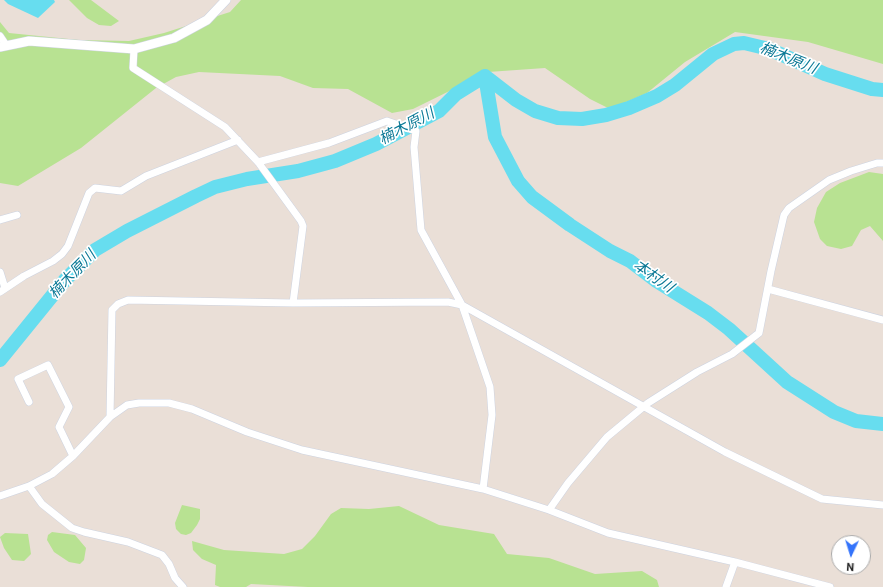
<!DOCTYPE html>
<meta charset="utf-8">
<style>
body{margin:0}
#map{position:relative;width:883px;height:587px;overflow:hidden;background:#eadfd7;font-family:Roboto,sans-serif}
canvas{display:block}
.north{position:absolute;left:831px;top:535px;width:40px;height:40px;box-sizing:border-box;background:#fff;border:1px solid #a9a9a9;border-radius:50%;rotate:184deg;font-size:11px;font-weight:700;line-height:16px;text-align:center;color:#272727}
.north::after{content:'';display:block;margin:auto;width:14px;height:18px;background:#3373fb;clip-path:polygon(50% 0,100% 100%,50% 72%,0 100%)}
</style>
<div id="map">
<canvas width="883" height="587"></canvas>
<div class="north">N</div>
</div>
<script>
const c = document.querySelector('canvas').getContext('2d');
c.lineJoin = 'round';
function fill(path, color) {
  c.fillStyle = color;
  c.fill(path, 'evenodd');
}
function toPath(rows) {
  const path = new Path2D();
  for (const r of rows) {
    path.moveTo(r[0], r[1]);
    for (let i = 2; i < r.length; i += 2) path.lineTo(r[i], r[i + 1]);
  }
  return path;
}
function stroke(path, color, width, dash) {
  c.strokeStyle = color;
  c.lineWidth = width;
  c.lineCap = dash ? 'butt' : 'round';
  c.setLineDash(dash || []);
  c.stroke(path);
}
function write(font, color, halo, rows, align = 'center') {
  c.font = font + ' Roboto,"Noto Sans JP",sans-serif';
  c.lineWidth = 3.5;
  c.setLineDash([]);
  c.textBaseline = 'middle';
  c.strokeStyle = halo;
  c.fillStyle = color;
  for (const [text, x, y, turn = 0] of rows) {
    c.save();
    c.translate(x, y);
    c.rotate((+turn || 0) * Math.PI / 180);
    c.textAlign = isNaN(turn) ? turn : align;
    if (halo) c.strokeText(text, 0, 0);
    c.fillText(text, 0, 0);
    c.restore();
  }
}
const green = toPath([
 [69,0,91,0,119,21,111,26,99,25,87,18],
 [241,0,883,0,883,64,808,42,735,32,685,62,647,93,610,109,590,99,545,68,488,72,413,109,392,113,348,89,313,88,280,76,199,72,176,77,156,88,81,148,18,186,0,183,0,22,9,33,79,40,129,41,164,33,230,12],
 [869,172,883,174,883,241,870,226,861,230,852,246,841,249,827,246,820,239,814,222,817,208,826,192,840,183],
 [182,505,200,509,200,519,197,525,191,533,186,535,181,534,176,529,175,523],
 [399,506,439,525,494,534,507,554,549,558,595,574,642,571,657,580,659,587,308,587,251,584,246,587,220,587,215,585,216,565,202,559,193,550,192,541,224,550,284,554,302,549,315,536,331,514,341,508,369,509],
 [52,532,75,535,86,548,84,560,80,564,69,562,54,552,47,540,48,535],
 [5,533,28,534,31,554,24,561,12,560,4,548,0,537]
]);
const water = toPath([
 [4,0,54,0,55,2,38,18,8,4]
]);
const river = toPath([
 [485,76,495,137,518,181,532,197,570,225,610,251,630,261,655,280,708,313,729,329,787,382,834,412,856,421,883,424],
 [485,76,516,100,535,111,558,118,582,119,606,115,629,108,657,96,675,85,713,54,734,44,744,43,769,49,825,74,872,89,883,90],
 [0,360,65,280,95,250,127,231,196,196,215,187,247,179,298,171,335,161,376,144,439,111,456,94,485,76]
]);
const minor = toPath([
 [0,36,6,45],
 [134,49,133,68,225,127,258,162,301,221,303,226,293,303],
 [258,162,329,143,387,121,416,131,414,147,421,230,462,305,490,387,492,415,483,489],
 [0,220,17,215],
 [0,272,5,288],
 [768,289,883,320],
 [0,292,24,276,53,261,62,254,68,246,89,193,95,188,121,191,146,176,238,140],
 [29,402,18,379,48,365,69,407,59,427,73,456],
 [110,417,112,310,118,304,128,300,293,303,448,302,462,305,725,452,822,499,883,505],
 [29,486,42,504,72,528,84,532,128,542,162,555,169,564,175,578,183,587],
 [0,496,29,486,52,474,73,456,110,417,127,405,139,403,169,403,192,409,247,432,302,450,483,489,549,510,608,533,735,562,830,587],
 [549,510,568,483,607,437,648,403,697,372,732,354,759,333,771,271,784,215,789,208,829,180,851,171,877,163,883,163],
 [726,587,735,562]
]);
const tertiary = toPath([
 [0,47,29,41,134,49,174,38,207,20,226,0]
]);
const waterNames = [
 ["楠木原川",788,59,22],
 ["楠木原川",407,127,-28],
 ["楠木原川",73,275,-46],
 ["本村川",653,277,35]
];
fill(green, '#b8e292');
fill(water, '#67ddef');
stroke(river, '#67ddef', 14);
stroke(minor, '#cdd3e0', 8);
stroke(tertiary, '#cdd3e0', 10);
stroke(minor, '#fff', 7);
stroke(tertiary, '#fff', 9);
write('italic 15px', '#0b7996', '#fff', waterNames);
</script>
